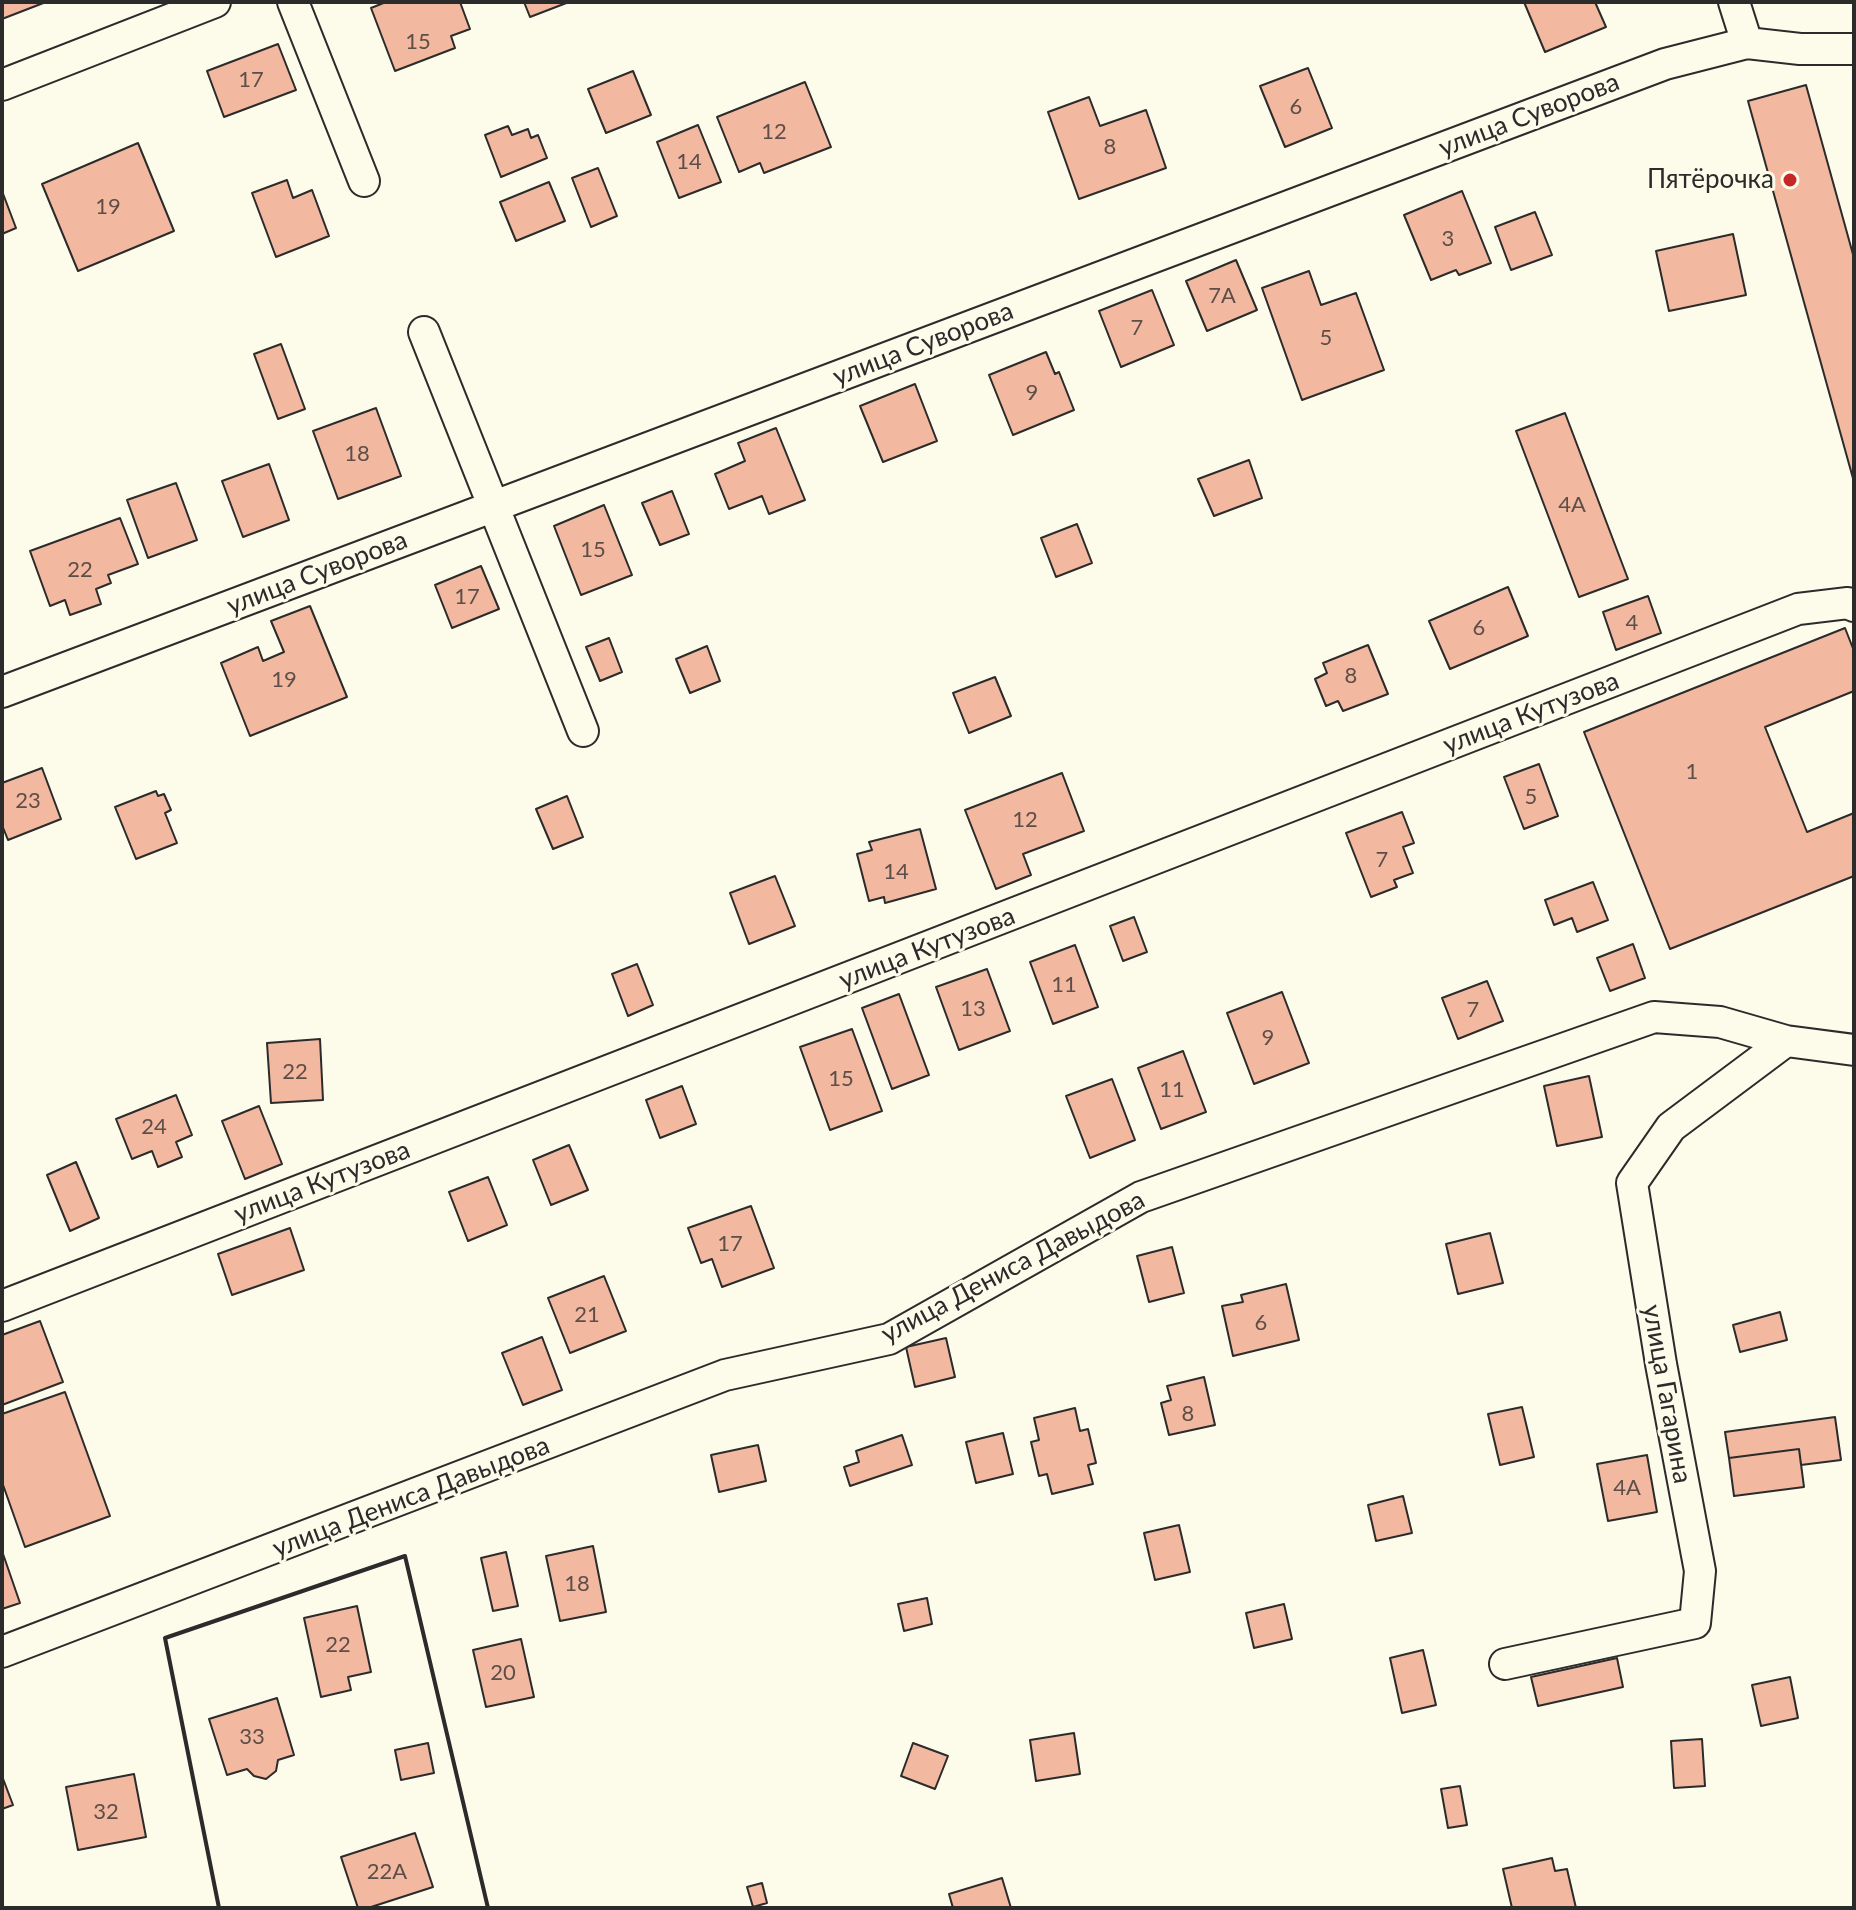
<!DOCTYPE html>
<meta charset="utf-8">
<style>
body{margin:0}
#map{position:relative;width:1856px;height:1910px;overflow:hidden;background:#fdfbea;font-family:Lato,sans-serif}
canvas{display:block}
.frame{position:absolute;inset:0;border:4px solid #2b2b2b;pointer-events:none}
</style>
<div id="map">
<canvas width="1856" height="1910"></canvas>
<div class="frame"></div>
</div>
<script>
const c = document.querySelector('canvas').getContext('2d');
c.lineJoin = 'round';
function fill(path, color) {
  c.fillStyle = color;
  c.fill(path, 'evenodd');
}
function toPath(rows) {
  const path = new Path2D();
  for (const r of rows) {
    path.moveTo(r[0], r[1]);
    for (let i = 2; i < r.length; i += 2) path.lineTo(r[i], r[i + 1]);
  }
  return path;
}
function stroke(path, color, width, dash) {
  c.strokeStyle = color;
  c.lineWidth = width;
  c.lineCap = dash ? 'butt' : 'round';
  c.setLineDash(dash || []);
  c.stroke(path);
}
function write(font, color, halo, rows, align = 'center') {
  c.font = font + ' Lato,sans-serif';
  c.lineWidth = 6;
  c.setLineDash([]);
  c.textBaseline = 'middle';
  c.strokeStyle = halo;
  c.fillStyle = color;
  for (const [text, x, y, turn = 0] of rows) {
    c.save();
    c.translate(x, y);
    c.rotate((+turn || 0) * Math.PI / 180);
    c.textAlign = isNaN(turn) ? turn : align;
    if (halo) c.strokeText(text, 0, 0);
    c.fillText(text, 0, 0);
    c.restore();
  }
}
const building = toPath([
 [2,2,46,2,2,19,2,2],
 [386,2,460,2,470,29,451,36,455,48,395,71,371,8,386,2],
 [524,2,569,2,530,17,524,2],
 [1524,2,1595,2,1606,27,1545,52,1524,2],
 [278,44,296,90,224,117,207,71,278,44],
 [1308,68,1332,128,1285,147,1260,86,1308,68],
 [633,71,651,115,606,133,588,89,633,71],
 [805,82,831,147,764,173,760,163,739,172,717,117,805,82],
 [1806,85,1854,258,1854,482,1748,101,1806,85],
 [1089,97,1100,126,1146,110,1166,168,1079,199,1048,112,1089,97],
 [698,125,721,182,679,198,657,142,698,125],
 [508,126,512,135,528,129,531,138,538,135,547,158,501,177,485,135,508,126],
 [138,143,174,231,78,271,42,184,138,143],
 [598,168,617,216,591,227,572,178,598,168],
 [287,180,293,198,312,190,329,236,276,257,252,193,287,180],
 [549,182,565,221,516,241,500,202,549,182],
 [2,191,16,228,2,234,2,191],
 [1462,191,1491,263,1459,275,1456,270,1431,280,1404,215,1462,191],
 [1535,212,1552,255,1511,270,1495,227,1535,212],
 [1733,234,1746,295,1669,311,1656,251,1733,234],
 [1236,260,1257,310,1207,331,1186,281,1236,260],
 [1309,271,1321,305,1356,293,1384,370,1302,400,1262,288,1309,271],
 [1152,290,1174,345,1121,367,1099,311,1152,290],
 [281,344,305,409,278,419,254,354,281,344],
 [1046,352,1055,374,1059,372,1074,410,1013,435,989,375,1046,352],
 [915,384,937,441,883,462,860,406,915,384],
 [376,408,401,476,338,499,313,431,376,408],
 [1565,413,1628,579,1579,597,1516,431,1565,413],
 [776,428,805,500,769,514,762,496,729,509,715,474,745,461,738,443,776,428],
 [1249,460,1262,498,1214,516,1198,479,1249,460],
 [269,464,289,520,243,537,222,481,269,464],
 [176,483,197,540,148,558,127,500,176,483],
 [672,491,689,534,660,545,642,503,672,491],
 [604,505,632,575,581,595,554,526,604,505],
 [120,518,138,564,108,575,111,583,96,589,101,604,70,615,65,600,50,606,30,551,120,518],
 [1077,524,1092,563,1056,577,1041,538,1077,524],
 [481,566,499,609,452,628,435,585,481,566],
 [1508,587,1528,636,1450,669,1429,621,1508,587],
 [1648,596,1661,633,1616,650,1603,612,1648,596],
 [310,606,347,697,250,736,221,663,258,647,263,661,284,652,271,621,310,606],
 [1845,628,1854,651,1854,691,1765,727,1807,832,1854,813,1854,876,1670,949,1584,732,1845,628],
 [609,638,622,672,600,681,586,647,609,638],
 [1368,645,1388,694,1343,711,1338,701,1326,706,1315,679,1327,673,1323,663,1368,645],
 [707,646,720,681,690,693,676,659,707,646],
 [995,677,1011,716,969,733,953,693,995,677],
 [1539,764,1558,816,1524,829,1504,777,1539,764],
 [42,768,61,819,8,840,2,825,2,783,42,768],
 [1062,773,1084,831,1023,854,1031,875,996,889,965,810,1062,773],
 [156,791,158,796,164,794,171,810,165,813,177,843,136,859,115,807,156,791],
 [567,796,583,837,553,849,536,809,567,796],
 [1402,812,1414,843,1403,847,1413,873,1394,880,1397,887,1371,897,1346,833,1402,812],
 [920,829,936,889,885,903,884,897,869,901,857,854,872,850,869,842,920,829],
 [775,876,795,926,749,944,730,893,775,876],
 [1593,882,1608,920,1577,932,1572,918,1554,925,1545,900,1593,882],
 [1134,917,1147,952,1123,961,1110,926,1134,917],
 [1633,944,1645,978,1610,991,1597,958,1633,944],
 [1075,945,1098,1007,1053,1024,1030,962,1075,945],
 [637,964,653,1005,628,1016,612,974,637,964],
 [987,969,1010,1031,959,1050,936,987,987,969],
 [1487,981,1503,1021,1458,1039,1442,998,1487,981],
 [1282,992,1309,1063,1254,1084,1227,1013,1282,992],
 [899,994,929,1075,892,1089,862,1008,899,994],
 [852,1029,882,1111,830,1130,800,1047,852,1029],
 [320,1039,323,1100,271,1103,267,1043,320,1039],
 [1183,1051,1206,1112,1161,1129,1138,1068,1183,1051],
 [1589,1076,1602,1137,1557,1146,1544,1086,1589,1076],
 [1112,1079,1135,1140,1090,1158,1066,1096,1112,1079],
 [682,1086,696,1124,660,1138,646,1100,682,1086],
 [176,1095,192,1135,176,1142,182,1157,158,1167,152,1151,132,1159,116,1119,176,1095],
 [259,1106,282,1164,245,1179,222,1121,259,1106],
 [569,1145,588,1190,551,1205,533,1160,569,1145],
 [76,1162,99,1218,70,1231,47,1175,76,1162],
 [488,1177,507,1225,468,1241,449,1192,488,1177],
 [751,1206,774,1268,722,1287,712,1259,701,1263,688,1228,751,1206],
 [290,1228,304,1270,232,1295,218,1254,290,1228],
 [1490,1233,1503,1283,1458,1294,1446,1244,1490,1233],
 [1172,1247,1184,1293,1149,1302,1137,1256,1172,1247],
 [604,1276,626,1331,570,1353,548,1298,604,1276],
 [1286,1284,1299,1340,1233,1356,1222,1306,1243,1302,1241,1295,1286,1284],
 [1780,1312,1787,1340,1740,1352,1733,1325,1780,1312],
 [40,1321,63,1382,2,1405,2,1335,40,1321],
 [542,1337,562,1390,523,1405,502,1353,542,1337],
 [946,1338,955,1377,915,1387,906,1347,946,1338],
 [1204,1377,1215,1425,1169,1435,1161,1403,1171,1400,1167,1386,1204,1377],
 [65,1392,110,1516,25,1547,2,1482,2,1414,65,1392],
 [1522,1407,1534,1457,1500,1465,1488,1414,1522,1407],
 [1075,1408,1080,1431,1088,1429,1096,1463,1088,1465,1093,1484,1052,1494,1047,1474,1039,1476,1031,1442,1039,1440,1034,1418,1075,1408],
 [1835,1417,1841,1460,1801,1465,1799,1449,1729,1458,1725,1432,1835,1417],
 [1003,1433,1013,1474,976,1483,966,1442,1003,1433],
 [902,1435,912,1465,850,1486,844,1467,859,1462,856,1451,902,1435],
 [758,1445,766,1481,719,1492,711,1455,758,1445],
 [1799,1449,1804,1487,1734,1496,1729,1458,1799,1449],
 [1647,1455,1657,1512,1608,1521,1597,1464,1647,1455],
 [1403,1496,1412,1533,1376,1541,1368,1505,1403,1496],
 [1179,1525,1190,1572,1155,1580,1144,1533,1179,1525],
 [593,1546,606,1612,560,1621,546,1556,593,1546],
 [2,1551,20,1603,2,1609,2,1551],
 [506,1552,518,1606,493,1611,481,1558,506,1552],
 [927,1598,932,1624,904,1631,898,1604,927,1598],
 [1284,1604,1292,1639,1254,1648,1246,1613,1284,1604],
 [357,1606,371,1672,348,1677,351,1690,321,1697,304,1618,357,1606],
 [521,1639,534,1697,486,1707,473,1650,521,1639],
 [1423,1650,1436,1705,1402,1713,1390,1658,1423,1650],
 [1617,1658,1623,1687,1538,1706,1531,1677,1617,1658],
 [1790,1677,1798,1718,1761,1726,1752,1685,1790,1677],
 [277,1698,294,1755,278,1760,276,1771,266,1779,254,1776,247,1769,227,1775,209,1719,277,1698],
 [1074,1733,1080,1774,1036,1781,1030,1740,1074,1733],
 [1702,1739,1705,1786,1674,1788,1671,1741,1702,1739],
 [428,1743,434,1773,401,1780,395,1750,428,1743],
 [913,1743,948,1756,935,1789,901,1776,913,1743],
 [134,1774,146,1837,78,1850,66,1787,134,1774],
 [2,1776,13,1805,2,1809,2,1776],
 [1460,1786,1467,1825,1448,1828,1441,1789,1460,1786],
 [415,1833,433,1887,368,1908,358,1908,341,1857,415,1833],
 [1552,1858,1555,1871,1567,1869,1576,1908,1512,1908,1503,1869,1552,1858],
 [1002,1878,1011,1908,953,1908,949,1894,1002,1878],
 [762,1883,767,1903,753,1907,747,1887,762,1883]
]);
const street = toPath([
 [293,2,364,181],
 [1734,2,1747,43],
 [2,85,215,2],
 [424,332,583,731],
 [2,692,1665,64,1747,43,1800,49,1854,49],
 [2,1306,1798,609,1848,603,1854,606],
 [2,1652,725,1375,889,1339,1141,1197,1654,1017,1720,1022,1786,1041,1854,1050],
 [1505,1664,1695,1623,1700,1571,1661,1364,1632,1183,1671,1127,1786,1041]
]);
const wall = toPath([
 [219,1908,165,1638,405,1556,488,1908]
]);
const markers = [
 [1790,180,8,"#c62828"]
];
const numberNames = [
 ["15",418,42],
 ["17",251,80],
 ["6",1296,107],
 ["12",774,132],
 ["8",1110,147],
 ["14",689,162],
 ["19",108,207],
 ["3",1448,239],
 ["7А",1222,296],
 ["7",1137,328],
 ["5",1326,338],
 ["9",1032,393],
 ["18",357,454],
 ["4А",1572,505],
 ["15",593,550],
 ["22",80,570],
 ["17",467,597],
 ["4",1632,623],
 ["6",1479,628],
 ["8",1351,676],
 ["19",284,680],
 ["1",1692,772],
 ["5",1531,797],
 ["23",28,801],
 ["12",1025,820],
 ["7",1382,860],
 ["14",896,872],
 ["11",1064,985],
 ["13",973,1009],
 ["7",1473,1010],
 ["9",1268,1038],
 ["22",295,1072],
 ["15",841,1079],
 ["11",1172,1090],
 ["24",154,1127],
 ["17",730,1244],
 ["21",587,1315],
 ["6",1261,1323],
 ["8",1188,1414],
 ["4А",1627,1488],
 ["18",577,1584],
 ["22",338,1645],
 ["20",503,1673],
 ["33",252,1737],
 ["32",106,1812],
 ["22А",387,1872]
];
const streetNames = [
 ["улица Суворова",1529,115,-21],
 ["улица Суворова",923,344,-21],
 ["улица Суворова",317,573,-21],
 ["улица Кутузова",1531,713,-21],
 ["улица Кутузова",927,948,-21],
 ["улица Кутузова",322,1182,-21],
 ["улица Дениса Давыдова",1013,1267,-28],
 ["улица Гагарина",1667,1394,80],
 ["улица Дениса Давыдова",411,1497,-21]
];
const poiNames = [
 ["Пятёрочка",1774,180]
];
fill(building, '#f2b8a0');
stroke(building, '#2b2b2b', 2);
stroke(street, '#2b2b2b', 34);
stroke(street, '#fdfbea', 30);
stroke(wall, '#2b2b2b', 4);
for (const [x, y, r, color] of markers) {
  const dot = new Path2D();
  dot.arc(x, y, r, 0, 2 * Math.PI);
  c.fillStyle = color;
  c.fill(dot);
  stroke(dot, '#fdfbea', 3);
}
write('22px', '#5d4e48', null, numberNames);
write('26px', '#2b2b2b', '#fdfbea', streetNames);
write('26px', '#2b2b2b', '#fdfbea', poiNames, 'right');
</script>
